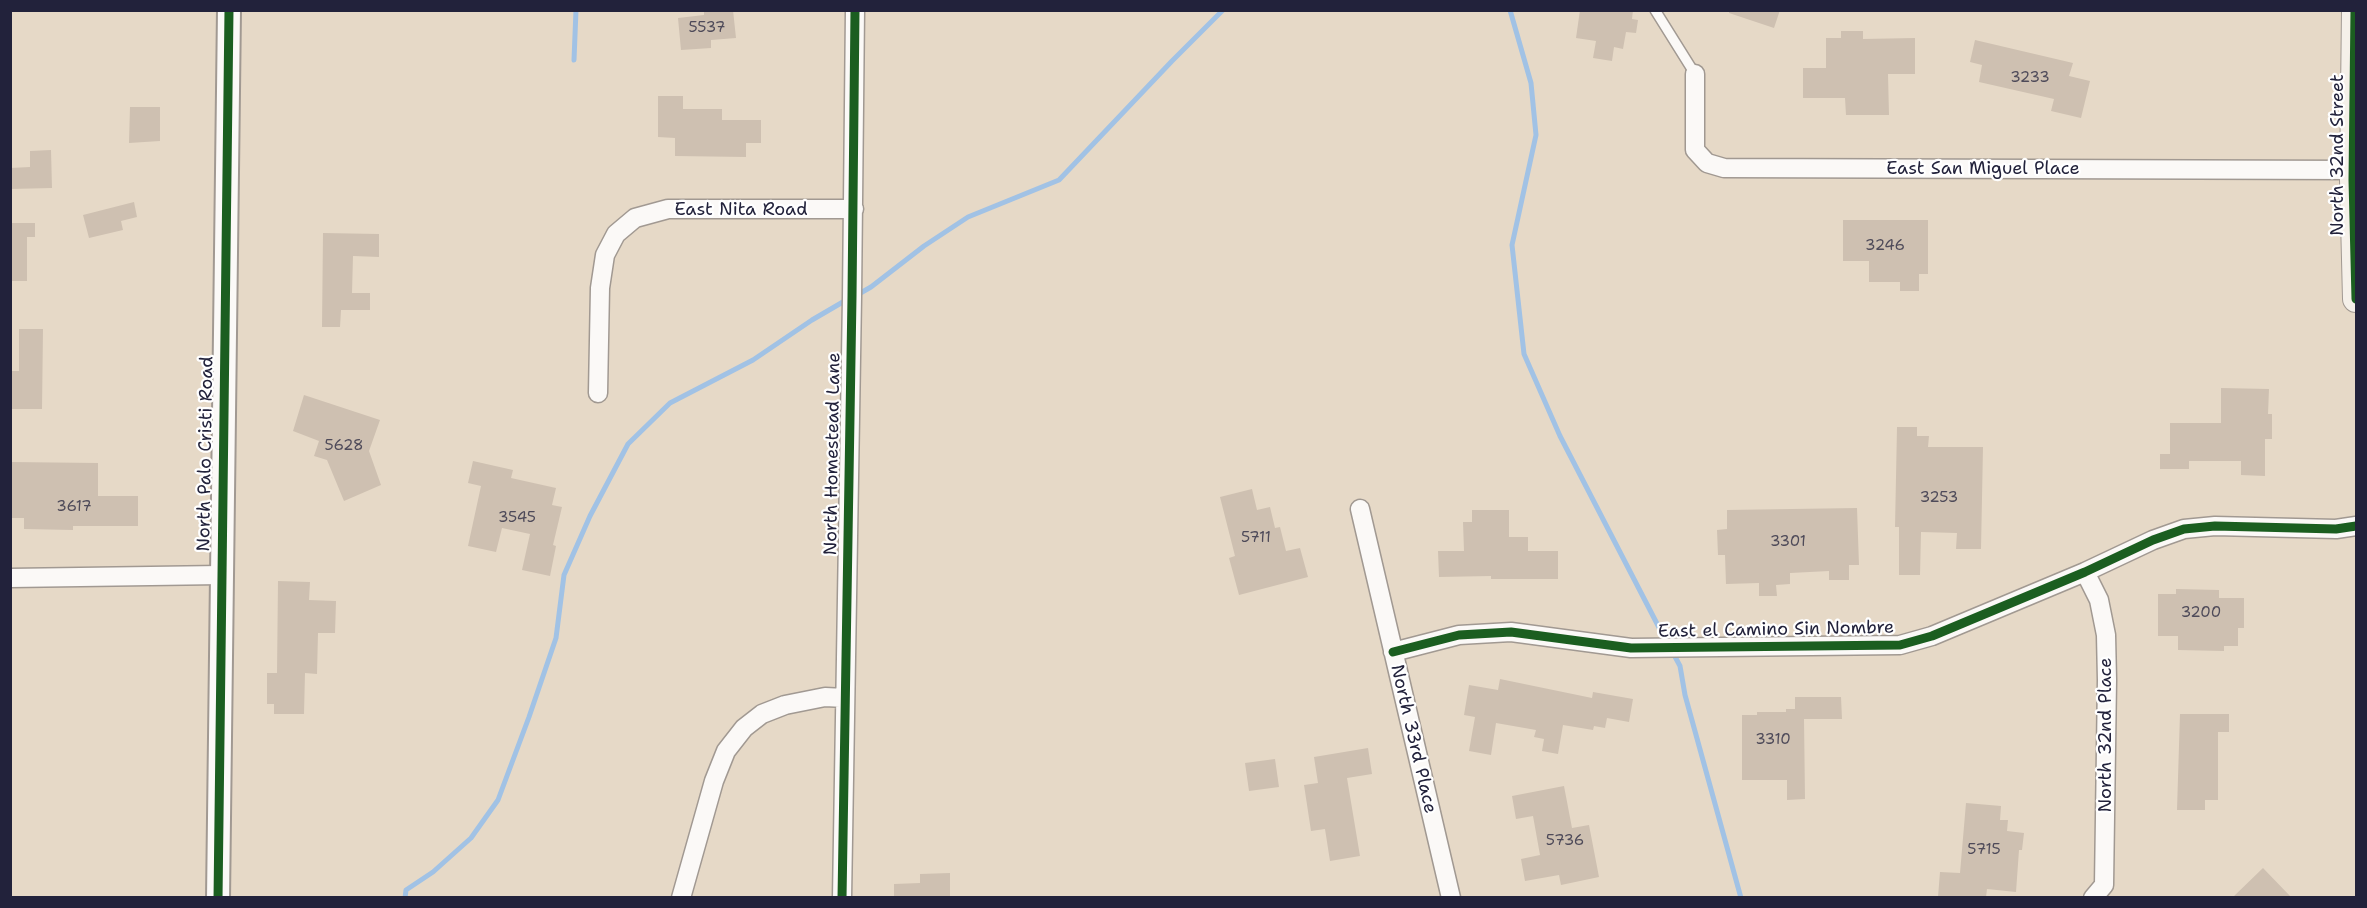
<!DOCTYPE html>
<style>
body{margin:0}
#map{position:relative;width:2367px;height:908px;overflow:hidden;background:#e6d9c7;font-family:"Shantell Sans",sans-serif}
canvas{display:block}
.frame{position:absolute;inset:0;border:12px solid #22223b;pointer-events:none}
</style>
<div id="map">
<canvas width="2367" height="908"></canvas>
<div class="frame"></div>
</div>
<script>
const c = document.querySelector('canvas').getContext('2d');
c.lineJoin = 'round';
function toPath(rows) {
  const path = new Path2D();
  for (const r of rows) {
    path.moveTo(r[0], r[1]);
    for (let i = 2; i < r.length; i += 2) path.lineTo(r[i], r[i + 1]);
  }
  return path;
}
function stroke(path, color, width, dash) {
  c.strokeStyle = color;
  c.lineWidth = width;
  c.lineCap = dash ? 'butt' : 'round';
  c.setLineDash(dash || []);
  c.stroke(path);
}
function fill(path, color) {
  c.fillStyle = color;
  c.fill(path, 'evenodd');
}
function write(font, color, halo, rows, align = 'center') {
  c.font = font + ' "Shantell Sans",sans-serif';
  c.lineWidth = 4.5;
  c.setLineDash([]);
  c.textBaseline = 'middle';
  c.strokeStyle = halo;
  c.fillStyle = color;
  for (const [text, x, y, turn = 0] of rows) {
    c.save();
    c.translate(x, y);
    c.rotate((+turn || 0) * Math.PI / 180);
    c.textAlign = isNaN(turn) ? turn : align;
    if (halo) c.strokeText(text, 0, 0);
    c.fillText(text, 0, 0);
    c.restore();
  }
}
const stream = toPath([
 [1510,10,1531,83,1536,135,1512,245,1524,354,1560,436,1667,643],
 [574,60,576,10],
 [857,295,871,287,924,246,968,217,1059,180,1172,61,1223,10],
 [1672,651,1680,666,1685,695,1741,898],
 [405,898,406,890,433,872,471,838,498,800,529,717,556,638,564,575,590,516,628,444,670,403,753,360,812,320,848,299]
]);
const building = toPath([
 [704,10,733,10,736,38,711,40,711,48,681,50,678,18,704,15],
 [1580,10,1633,10,1632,19,1638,20,1636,33,1626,32,1623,49,1614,47,1612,61,1593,58,1596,41,1576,38],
 [1729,10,1780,10,1774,28,1729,13],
 [1841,31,1863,31,1863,39,1915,38,1915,74,1888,74,1889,115,1846,115,1845,98,1803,98,1803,68,1826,68,1826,38,1841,38],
 [1975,40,2073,63,2069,76,2090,81,2081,118,2051,111,2054,99,1979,82,1982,65,1970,62],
 [658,96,683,96,683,109,722,109,722,120,761,120,761,143,746,143,746,157,675,156,675,138,658,137],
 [130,107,160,107,160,141,129,143],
 [51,150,52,188,10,189,10,168,30,167,30,151],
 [134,202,137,217,121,221,123,230,89,238,83,215],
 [1843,220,1928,220,1928,274,1919,274,1919,291,1900,291,1900,282,1869,282,1869,261,1843,261],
 [10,223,35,223,35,237,27,237,27,281,10,281],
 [323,233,379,234,379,257,353,256,352,293,370,293,370,310,341,310,340,327,322,327],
 [19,329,43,329,42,409,12,409,10,371,19,371],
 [2221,388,2269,389,2268,414,2272,414,2272,439,2265,439,2265,476,2241,475,2241,461,2189,461,2189,469,2160,469,2160,454,2170,454,2170,423,2221,423],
 [304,395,380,420,369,451,381,485,344,501,327,460,314,456,319,441,293,431],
 [1897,427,1917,427,1917,436,1929,436,1928,447,1983,447,1981,549,1956,549,1957,533,1921,532,1920,575,1899,575,1899,527,1895,527],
 [473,461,513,470,511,478,556,488,552,505,562,507,553,545,556,546,550,576,522,570,530,534,502,528,496,552,468,546,481,486,468,483],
 [10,462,98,463,98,496,138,496,138,526,73,526,73,530,24,529,24,518,10,518],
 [1252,489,1257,510,1270,507,1275,528,1280,527,1286,551,1300,548,1308,577,1239,595,1229,558,1235,556,1220,497],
 [1857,508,1859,565,1849,565,1849,580,1829,580,1829,571,1790,573,1790,584,1776,585,1777,596,1759,596,1759,583,1726,584,1725,555,1718,555,1717,530,1727,529,1727,510],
 [1472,510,1509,510,1509,537,1528,537,1528,551,1558,551,1558,579,1491,579,1491,576,1439,577,1438,551,1464,551,1463,522,1472,522],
 [278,581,310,582,309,600,336,601,335,633,318,633,317,674,305,673,304,714,274,714,274,704,267,704,267,673,277,673],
 [2176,589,2219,590,2219,598,2244,598,2244,628,2238,628,2238,646,2224,646,2224,651,2178,650,2178,636,2158,636,2158,594,2176,594],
 [1500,679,1592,698,1593,692,1633,699,1629,722,1607,718,1605,728,1594,726,1593,730,1563,725,1558,754,1542,751,1544,739,1534,737,1536,730,1496,723,1491,755,1469,751,1475,717,1464,715,1469,685,1498,690],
 [1795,697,1841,697,1842,719,1804,719,1805,799,1787,800,1787,780,1742,780,1742,715,1757,715,1757,712,1786,712,1786,709,1795,709],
 [2180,714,2229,714,2229,732,2218,732,2218,800,2205,800,2205,810,2177,810],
 [1368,748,1372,774,1347,778,1360,856,1330,861,1325,829,1311,831,1304,785,1318,783,1314,757],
 [1275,759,1279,787,1249,791,1245,763],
 [1564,786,1572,828,1589,825,1599,877,1561,885,1559,875,1525,881,1521,859,1540,855,1533,816,1516,819,1512,796],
 [1966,803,2001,806,2000,820,2008,820,2007,831,2024,833,2022,850,2019,850,2016,892,1987,889,1986,897,1938,897,1940,872,1960,873],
 [2263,868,2291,897,2233,897],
 [950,873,950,897,894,897,894,884,920,883,920,874]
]);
const service = toPath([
 [1655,10,1695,74]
]);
const minor = toPath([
 [1695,74,1695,150,1707,163,1724,168,2353,170],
 [598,393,600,288,605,255,616,234,635,218,668,209,854,209],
 [1360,509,1451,898],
 [2085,572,2099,600,2106,635,2107,680,2104,885,2093,898],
 [10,578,221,575],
 [1393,652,1459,635,1511,632,1631,648,1900,645,1932,636,2085,572,2153,540,2184,529,2215,526,2336,529,2356,526],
 [681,898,714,781,726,751,744,728,762,714,785,705,825,697,845,698],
 [842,898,852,297,855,10]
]);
const tertiary = toPath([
 [218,898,229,10]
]);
const secondary = toPath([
 [2355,10,2353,180,2356,299]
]);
const cycleway = toPath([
 [2355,10,2353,180,2356,299],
 [1393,652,1459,635,1511,632,1631,648,1900,645,1932,636,2085,572,2153,540,2184,529,2215,526,2336,529,2356,526],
 [218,898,229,10],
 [842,898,852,297,855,10]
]);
const numberNames = [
 ["5537",707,28],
 ["3233",2030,78],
 ["3246",1885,246],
 ["5628",344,446],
 ["3253",1939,498],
 ["3617",74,507],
 ["3545",517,518],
 ["5711",1256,538],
 ["3301",1788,542],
 ["3200",2201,613],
 ["3310",1773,740],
 ["5736",1565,841],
 ["5715",1984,850]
];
const streetNames = [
 ["North 32nd Street",2338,155,-90],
 ["East San Miguel Place",1983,169],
 ["East Nita Road",741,210],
 ["North Palo Cristi Road",206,454,-89],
 ["North Homestead Lane",833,454,-89],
 ["East el Camino Sin Nombre",1776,630,-1],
 ["North 32nd Place",2106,735,-90],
 ["North 33rd Place",1413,739,77]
];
stroke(stream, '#a1c2e5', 5);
fill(building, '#cec0b1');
stroke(service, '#a19992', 12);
stroke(minor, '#a19992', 21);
stroke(tertiary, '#a19992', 26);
stroke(secondary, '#a19992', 28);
stroke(service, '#fbf9f7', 9);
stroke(minor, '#fbf9f7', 18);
stroke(tertiary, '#fbf9f7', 22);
stroke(secondary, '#f5f0e9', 26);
stroke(cycleway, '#1b5e20', 9);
write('15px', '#4e4a59', null, numberNames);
write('18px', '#22223b', '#fff', streetNames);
</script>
